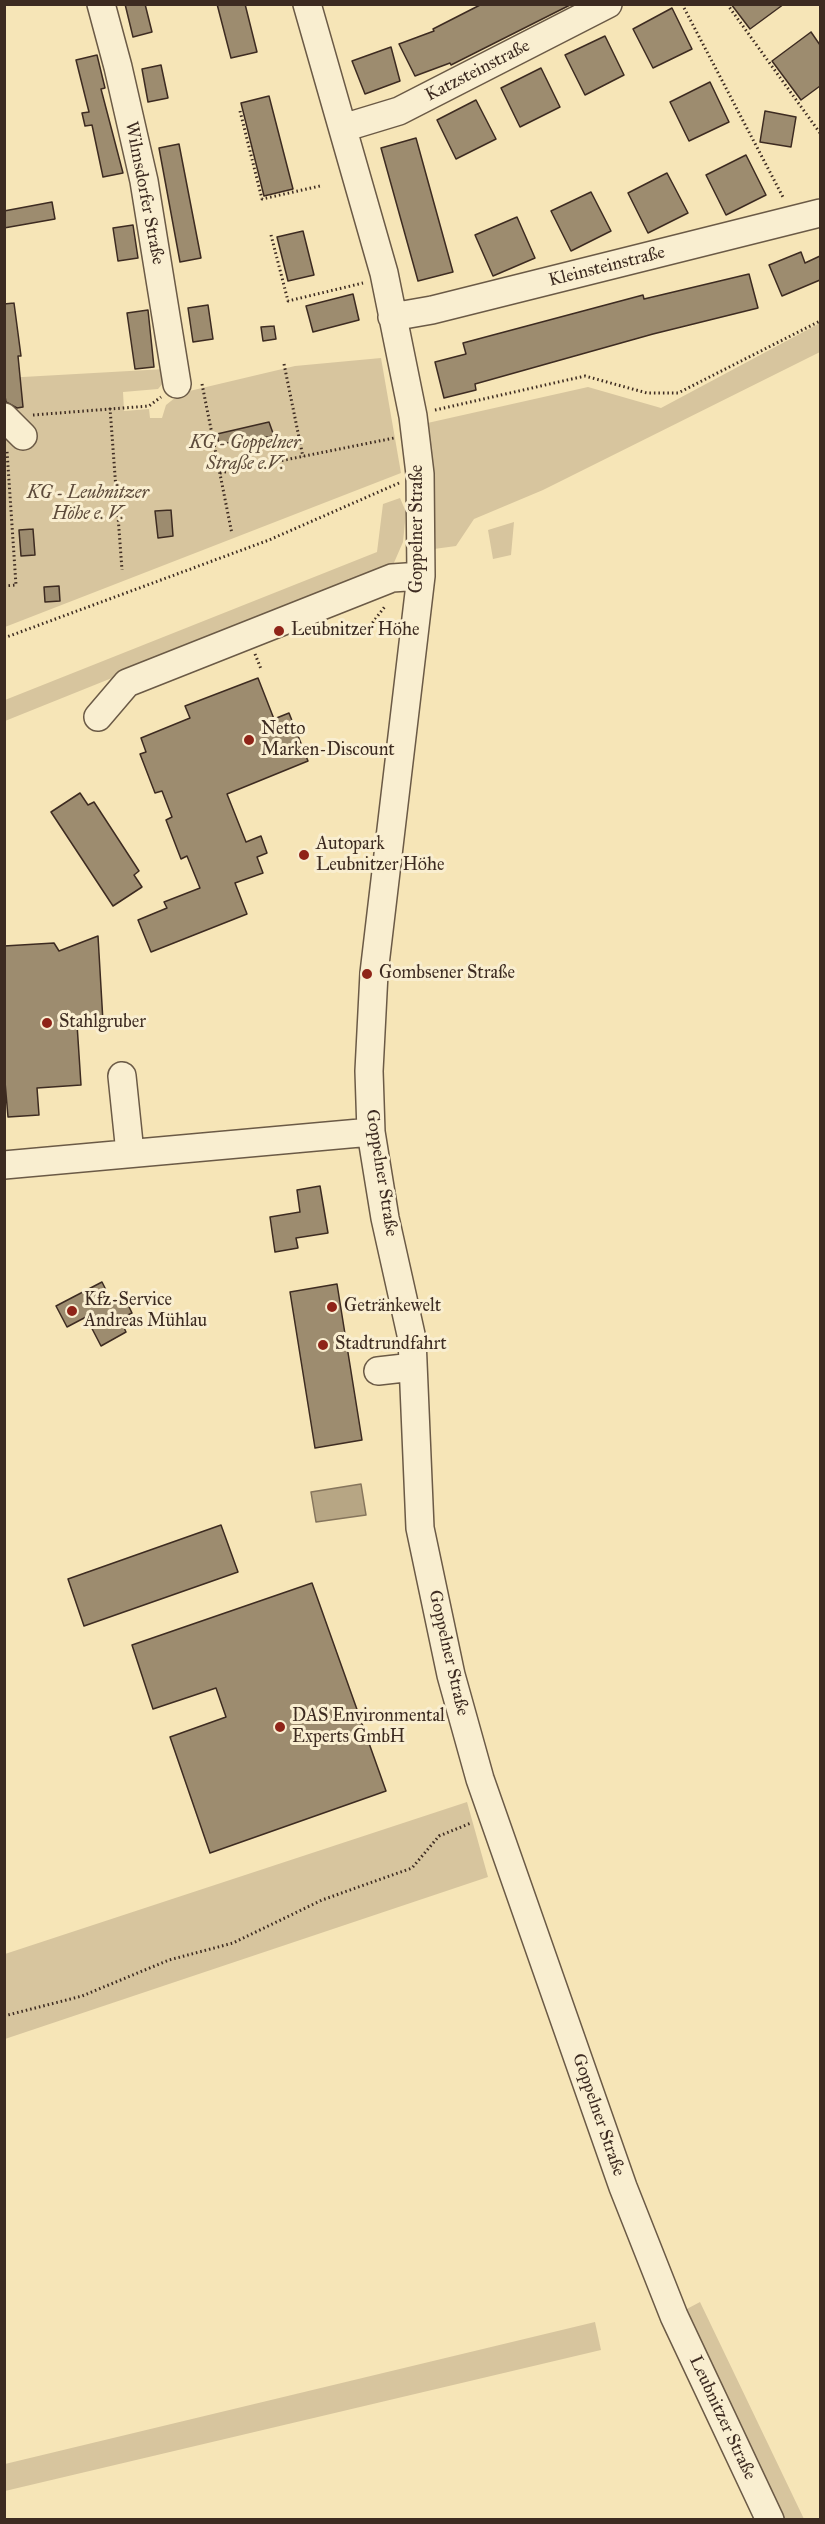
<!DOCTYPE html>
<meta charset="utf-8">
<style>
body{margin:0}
#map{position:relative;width:825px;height:2524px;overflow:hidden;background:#f6e5b7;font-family:"IM FELL Great Primer",serif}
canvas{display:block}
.frame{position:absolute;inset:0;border:6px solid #3d2b21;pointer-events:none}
</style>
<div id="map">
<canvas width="825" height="2524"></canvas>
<div class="frame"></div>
</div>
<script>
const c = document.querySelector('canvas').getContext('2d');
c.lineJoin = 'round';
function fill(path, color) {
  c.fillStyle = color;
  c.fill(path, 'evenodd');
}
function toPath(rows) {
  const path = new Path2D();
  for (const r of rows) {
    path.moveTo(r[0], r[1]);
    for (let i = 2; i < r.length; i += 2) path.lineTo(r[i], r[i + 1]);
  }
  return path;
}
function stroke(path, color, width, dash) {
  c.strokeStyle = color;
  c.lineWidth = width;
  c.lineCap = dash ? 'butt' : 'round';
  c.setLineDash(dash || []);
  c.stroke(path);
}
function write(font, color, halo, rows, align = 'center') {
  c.font = font + ' "IM FELL Great Primer",serif';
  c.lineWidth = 6;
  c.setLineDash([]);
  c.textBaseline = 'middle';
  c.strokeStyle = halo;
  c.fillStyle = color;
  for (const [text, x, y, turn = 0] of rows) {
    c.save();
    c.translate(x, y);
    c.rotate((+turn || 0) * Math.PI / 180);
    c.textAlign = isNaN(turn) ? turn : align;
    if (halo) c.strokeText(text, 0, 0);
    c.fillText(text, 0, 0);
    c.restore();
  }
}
const green = toPath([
 [820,323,820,352,543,490,474,519,456,546,434,549,423,424,588,387,661,408],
 [381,358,401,473,5,627,4,419,7,418,5,378,165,369,166,380,158,389,123,392,124,411,149,409,150,418,162,418,166,405,181,393,295,366],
 [400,498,406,512,403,542,393,565,5,721,5,700,377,552,383,504],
 [514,522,511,555,493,559,488,530],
 [467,1802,488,1877,5,2039,5,1954],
 [700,2302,804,2519,781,2519,683,2311],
 [595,2322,601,2350,5,2491,5,2464]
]);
const water = toPath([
 [361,1484,366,1515,316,1522,311,1492,361,1484]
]);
const building = toPath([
 [125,4,145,4,152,32,133,37,125,4],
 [217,4,245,4,257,52,231,58,217,4],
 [482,4,572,4,451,65,450,63,415,76,399,44,434,31,433,29,482,4],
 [731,4,784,4,750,29,731,4],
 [672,8,692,49,653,68,633,29,672,8],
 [811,32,820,45,820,86,801,100,772,61,811,32],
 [605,36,624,75,585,95,565,55,605,36],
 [391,47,400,81,365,94,352,61,391,47],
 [97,55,105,88,101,89,123,173,103,177,92,125,85,126,82,113,89,112,76,60,97,55],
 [161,65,168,98,148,102,142,69,161,65],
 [541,68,560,107,520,127,501,88,541,68],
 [710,82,729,122,689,141,670,102,710,82],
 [269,96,293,189,264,196,241,103,269,96],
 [476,100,496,139,456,159,437,120,476,100],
 [765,111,796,117,791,147,760,142,765,111],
 [416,138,453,272,418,281,381,148,416,138],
 [179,144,201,258,180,262,159,148,179,144],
 [746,155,766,195,726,215,706,175,746,155],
 [667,173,688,213,648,233,628,193,667,173],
 [591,192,611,231,571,251,551,211,591,192],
 [52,202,55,219,4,228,4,211,52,202],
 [517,217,535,258,493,276,475,235,517,217],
 [133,225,138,258,118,261,113,228,133,225],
 [303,231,314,275,288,281,277,237,303,231],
 [801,252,805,263,820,256,820,280,782,296,769,265,801,252],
 [749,274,758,308,653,334,475,384,476,390,444,398,435,362,466,354,463,343,643,295,644,299,749,274],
 [353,294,359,320,313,332,306,306,353,294],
 [14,303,21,356,18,356,23,407,17,408,6,402,4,390,4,304,14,303],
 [208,305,213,339,193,342,188,308,208,305],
 [148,310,154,367,135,369,127,313,148,310],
 [274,326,276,339,263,341,261,327,274,326],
 [269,422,274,436,219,444,217,434,269,422],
 [171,510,173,536,158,538,155,511,171,510],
 [33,529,35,555,21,556,19,530,33,529],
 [59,586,60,601,45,602,44,587,59,586],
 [258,678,274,719,289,713,308,761,227,794,246,842,261,836,267,853,257,857,263,873,235,883,247,914,151,952,138,920,167,908,164,902,200,888,187,856,181,859,166,820,172,817,162,791,155,793,140,754,146,752,141,738,190,718,185,706,258,678],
 [80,793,88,805,94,802,139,871,134,875,142,887,113,906,51,812,80,793],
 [98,936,103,1022,77,1024,81,1085,37,1088,39,1115,8,1117,4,1070,4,946,54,943,59,951,98,936],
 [320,1186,328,1233,296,1238,298,1248,275,1252,270,1217,300,1212,297,1190,320,1186],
 [102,1282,112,1302,124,1296,132,1313,120,1319,126,1332,101,1346,86,1317,67,1327,56,1306,102,1282],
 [337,1284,362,1440,315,1448,290,1292,337,1284],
 [221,1525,238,1572,84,1626,68,1579,221,1525],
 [312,1583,386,1791,210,1853,170,1737,226,1717,216,1688,153,1709,132,1645,312,1583]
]);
const path = toPath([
 [682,4,784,199],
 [727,4,820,133],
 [240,111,262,199,320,186],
 [271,235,288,301,363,283],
 [284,364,303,457],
 [202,384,232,534],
 [110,408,122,570],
 [435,410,585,376,647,393,678,393,820,321],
 [33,415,149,406,161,397],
 [220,473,394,438],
 [4,586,16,585,7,451],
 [367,630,386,605],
 [4,638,269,540,399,483],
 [255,654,261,669],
 [4,2016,82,1996,169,1960,233,1943,322,1900,412,1868,439,1836,471,1823]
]);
const minor = toPath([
 [101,4,118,67,144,181,177,384],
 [307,4,384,273,413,416,420,474,421,576,374,973,369,1071,371,1132,385,1218,412,1339,420,1528,451,1675,480,1779,623,2187,674,2316,770,2520],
 [343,128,399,111,608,4],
 [392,317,432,310,820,213],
 [4,417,23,436],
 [98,717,127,683,392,578,421,576],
 [122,1076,130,1153],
 [4,1165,371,1132],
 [378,1371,413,1367]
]);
const markers = [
 [279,631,6,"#8f2418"],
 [249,740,6,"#8f2418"],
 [304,855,6,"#8f2418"],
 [367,974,6,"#8f2418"],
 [47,1023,6,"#8f2418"],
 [332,1307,6,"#8f2418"],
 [72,1311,6,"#8f2418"],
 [323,1345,6,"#8f2418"],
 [280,1727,6,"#8f2418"]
];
const streetNames = [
 ["Katzsteinstraße",478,71,-27],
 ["Wilmsdorfer Straße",144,193,79],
 ["Kleinsteinstraße",607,267,-14],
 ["Goppelner Straße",418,529,-90],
 ["Goppelner Straße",381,1173,81],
 ["Goppelner Straße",448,1653,77],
 ["Goppelner Straße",598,2115,71],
 ["Leubnitzer Straße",722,2418,65]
];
const parkNames = [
 ["KG - Goppelner",245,444],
 ["Straße e.V.",245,465],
 ["KG - Leubnitzer",88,494],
 ["Höhe e. V.",88,515]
];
const poiNames = [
 ["Leubnitzer Höhe",291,631],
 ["Netto",261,730],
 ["Marken-Discount",261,751],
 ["Autopark",316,845],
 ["Leubnitzer Höhe",316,866],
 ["Gombsener Straße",379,974],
 ["Stahlgruber",59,1023],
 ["Kfz-Service",84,1301],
 ["Andreas Mühlau",84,1322],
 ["Getränkewelt",344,1307],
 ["Stadtrundfahrt",335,1345],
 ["DAS Environmental",292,1717],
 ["Experts GmbH",292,1738]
];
fill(green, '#d7c59e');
fill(water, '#b7a684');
stroke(water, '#86755c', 1.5);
fill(building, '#9d8c6f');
stroke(building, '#3d2b21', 1.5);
stroke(minor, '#6b5a46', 30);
stroke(path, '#3d2b21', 3, [1.5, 3]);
stroke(minor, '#f9eed0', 27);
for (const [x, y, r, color] of markers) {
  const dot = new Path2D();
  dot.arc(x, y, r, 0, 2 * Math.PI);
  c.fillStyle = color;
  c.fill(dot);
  stroke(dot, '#f9eed0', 2);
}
write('18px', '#3d2b21', '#f9eed0', streetNames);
write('italic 18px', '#5c4a3a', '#f9eed0', parkNames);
write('18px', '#3d2b21', '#f9eed0', poiNames, 'left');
</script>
